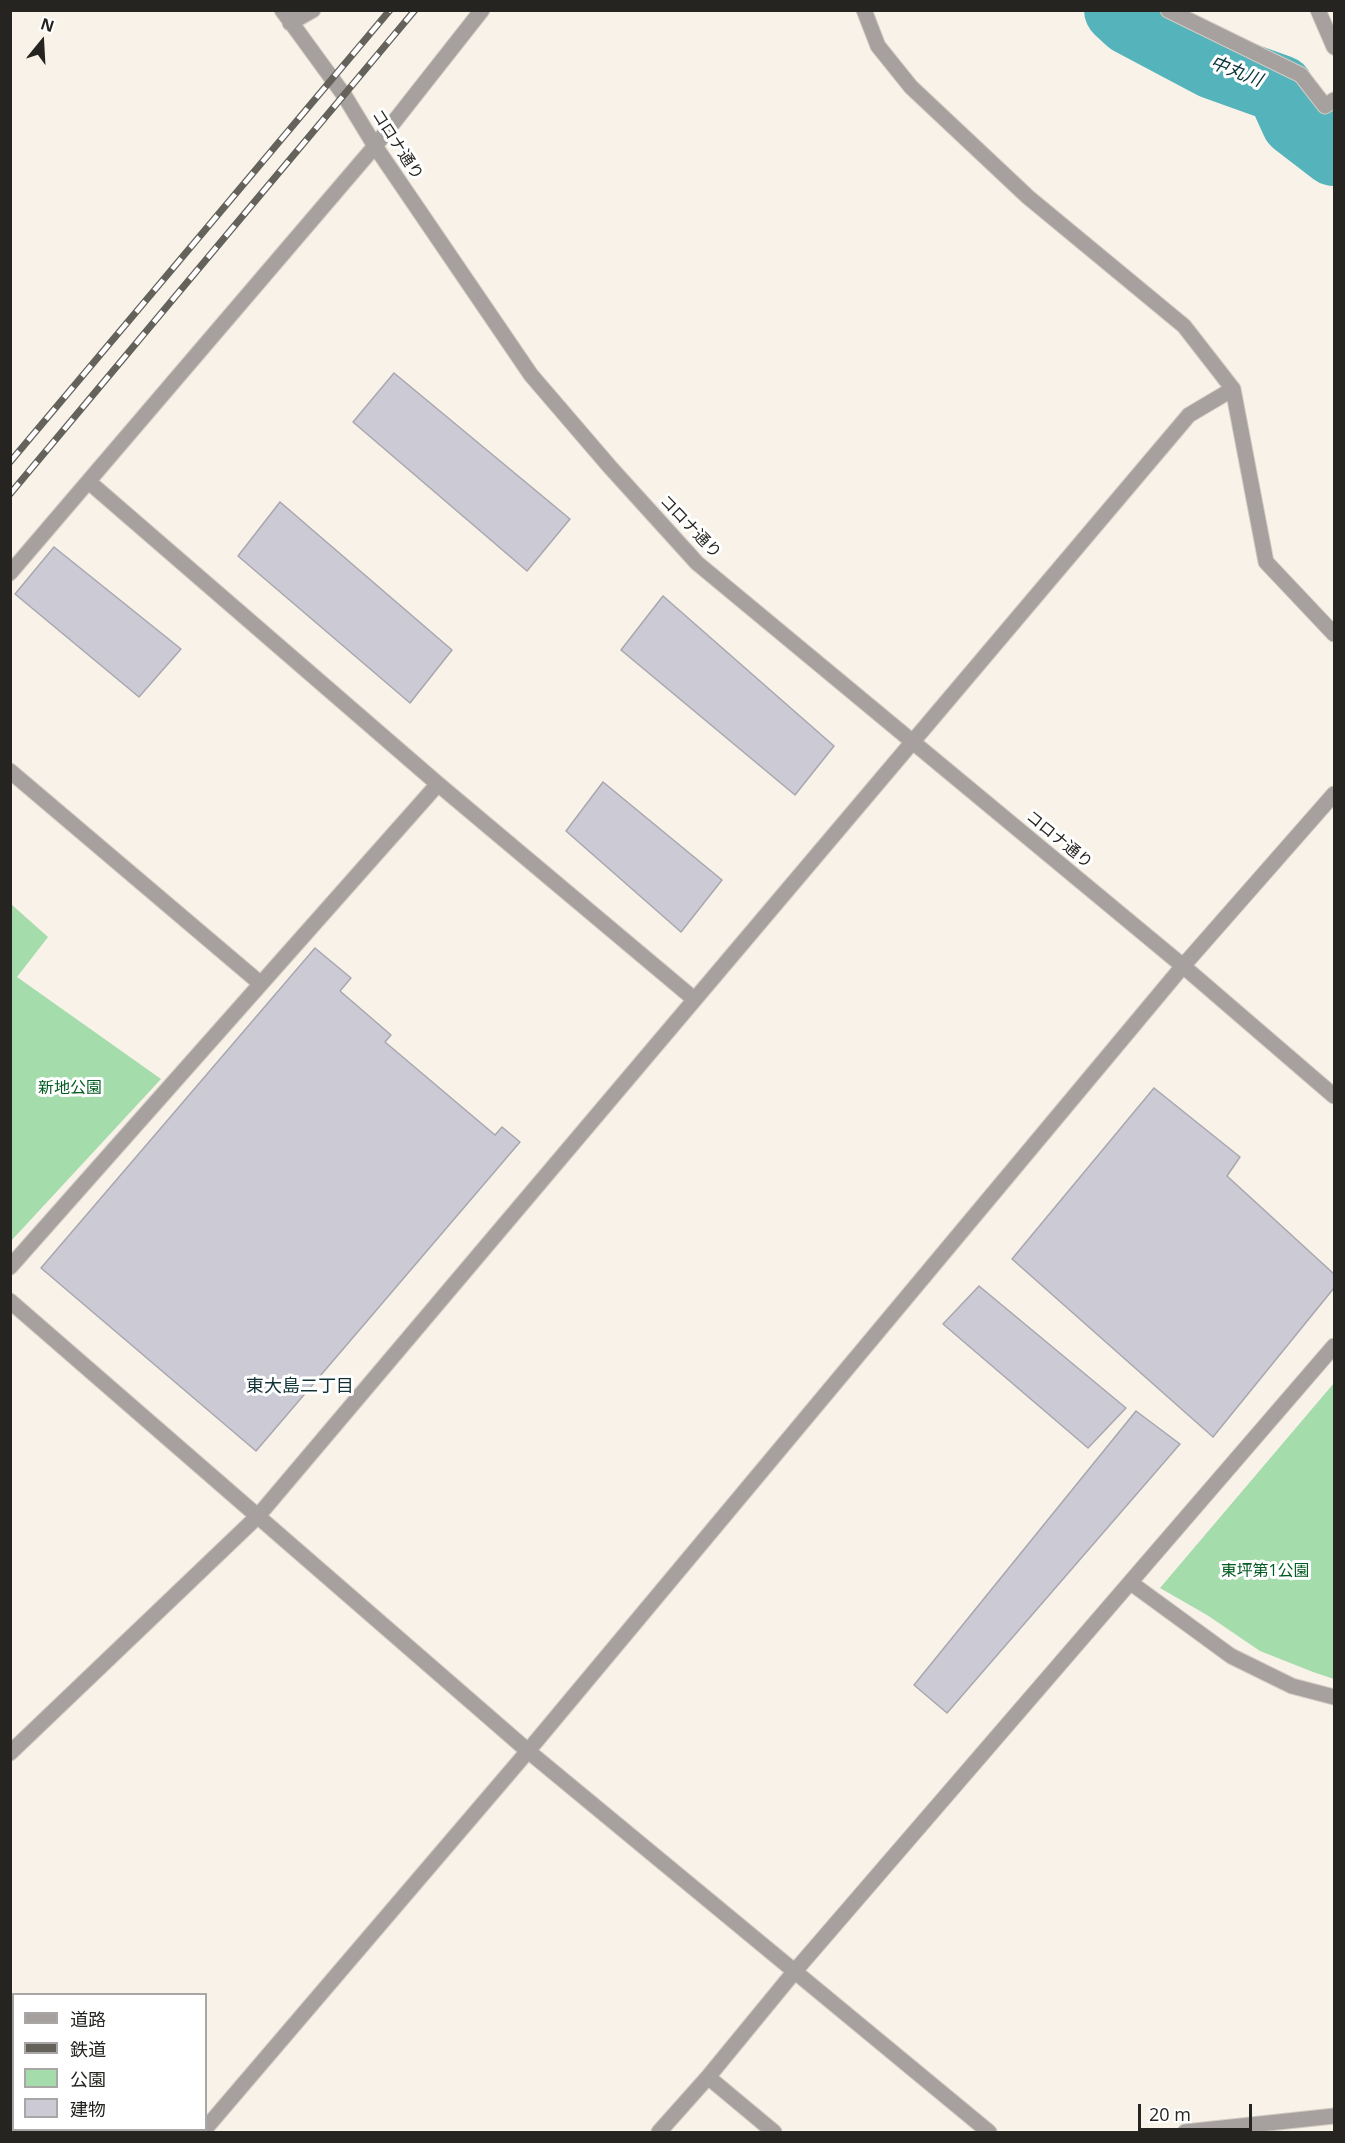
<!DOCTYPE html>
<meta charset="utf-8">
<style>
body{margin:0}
#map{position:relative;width:1345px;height:2143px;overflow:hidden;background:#f8f2e8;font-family:"Open Sans","Noto Sans JP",sans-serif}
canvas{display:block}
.frame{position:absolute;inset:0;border:12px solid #262420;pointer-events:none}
.legend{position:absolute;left:12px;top:1993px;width:195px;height:138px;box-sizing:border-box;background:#fff;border:2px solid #a8a7a6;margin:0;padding:8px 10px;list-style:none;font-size:18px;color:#262420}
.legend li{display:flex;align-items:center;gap:12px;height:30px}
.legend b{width:30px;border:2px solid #a8a7a6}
.north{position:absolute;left:12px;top:12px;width:60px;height:60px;-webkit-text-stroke:4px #fff;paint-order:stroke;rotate:18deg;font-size:16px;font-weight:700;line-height:24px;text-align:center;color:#262420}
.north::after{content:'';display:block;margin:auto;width:21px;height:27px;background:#262420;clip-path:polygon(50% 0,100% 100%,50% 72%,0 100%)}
.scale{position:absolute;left:1138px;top:2104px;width:114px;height:27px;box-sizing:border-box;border:3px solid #262420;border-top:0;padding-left:8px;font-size:18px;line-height:21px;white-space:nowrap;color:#262420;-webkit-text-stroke:4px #fff;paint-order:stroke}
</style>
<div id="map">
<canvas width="1345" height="2143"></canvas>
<div class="frame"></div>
<ul class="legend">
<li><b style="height:8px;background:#a6a19e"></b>道路</li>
<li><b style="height:8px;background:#65625c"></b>鉄道</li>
<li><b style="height:16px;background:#a4dcab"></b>公園</li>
<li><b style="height:16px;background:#cccad4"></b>建物</li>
</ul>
<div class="north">N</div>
<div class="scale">20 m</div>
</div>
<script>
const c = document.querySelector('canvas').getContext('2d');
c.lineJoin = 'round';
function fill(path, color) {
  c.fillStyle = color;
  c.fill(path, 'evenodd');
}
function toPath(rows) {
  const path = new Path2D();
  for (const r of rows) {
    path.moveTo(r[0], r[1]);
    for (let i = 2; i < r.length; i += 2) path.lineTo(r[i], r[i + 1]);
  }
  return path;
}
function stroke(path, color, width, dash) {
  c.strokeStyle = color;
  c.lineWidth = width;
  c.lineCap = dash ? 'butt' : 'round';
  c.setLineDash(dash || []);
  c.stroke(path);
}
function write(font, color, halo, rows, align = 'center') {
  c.font = font + ' "Open Sans","Noto Sans JP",sans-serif';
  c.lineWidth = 6;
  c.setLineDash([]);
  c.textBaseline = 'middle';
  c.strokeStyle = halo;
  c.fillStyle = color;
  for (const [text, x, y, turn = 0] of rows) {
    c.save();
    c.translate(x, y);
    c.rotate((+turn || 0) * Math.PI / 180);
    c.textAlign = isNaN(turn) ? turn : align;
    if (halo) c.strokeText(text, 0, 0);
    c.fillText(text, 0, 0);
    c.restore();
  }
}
const green = toPath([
 [11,904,48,937,17,977,161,1079,11,1241],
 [1334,1383,1334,1679,1313,1672,1260,1651,1207,1615,1160,1588]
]);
const river = toPath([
 [1118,10,1130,21,1213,65,1280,89,1295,122,1334,152]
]);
const building = toPath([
 [394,373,570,519,527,571,353,422,394,373],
 [280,502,452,650,410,703,238,556,280,502],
 [54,547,181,649,139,697,15,594,54,547],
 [663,596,834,746,795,795,621,650,663,596],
 [603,782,722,880,681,932,566,831,603,782],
 [315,948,351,978,340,991,391,1035,385,1042,495,1135,502,1127,520,1142,256,1451,41,1268,315,948],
 [1154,1088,1240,1157,1227,1176,1334,1274,1334,1288,1213,1437,1012,1259,1154,1088],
 [979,1286,1126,1408,1088,1448,943,1324,979,1286],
 [1136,1411,1180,1444,947,1713,914,1685,1136,1411]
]);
const minor = toPath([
 [282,10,344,95,375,146,531,375,610,467,697,563,1183,966,1334,1096],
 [864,10,878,46,911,87,1028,197,1184,326,1233,389,1266,562,1334,634],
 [1168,10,1301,75,1325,106,1334,100],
 [1318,10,1334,47],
 [290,23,313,10],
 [89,482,438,784,694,999],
 [10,573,375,146,482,10],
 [10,771,261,984],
 [10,1267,438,784],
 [10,1301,528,1751,989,2132],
 [1131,1583,1231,1656,1292,1686,1334,1697],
 [10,1753,258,1516,1189,415,1233,389],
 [708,2077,774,2132],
 [206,2128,528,1751,1183,966,1334,794],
 [659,2132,708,2077,795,1971,1334,1346],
 [1185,2132,1334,2116]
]);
const rail = toPath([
 [10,462,390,10],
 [10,494,415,10]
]);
const streetNames = [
 ["コロナ通り",397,145,57],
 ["コロナ通り",690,527,46],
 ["コロナ通り",1059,840,39]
];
const parkNames = [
 ["新地公園",70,1088],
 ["東坪第1公園",1265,1571]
];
const waterNames = [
 ["中丸川",1236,72,21]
];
const neighbourhoodNames = [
 ["東大島二丁目",300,1387]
];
fill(green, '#a4dcab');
stroke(river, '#55b3bb', 68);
fill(building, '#cccad4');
stroke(building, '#a8a6af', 1.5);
stroke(minor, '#d2cdc4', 17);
stroke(minor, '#a6a19e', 15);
stroke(rail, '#65625c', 7);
stroke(rail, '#fff', 4.5, [14]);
write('16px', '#262420', '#fff', streetNames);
write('16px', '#005b20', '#fff', parkNames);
write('italic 18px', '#07363a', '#fff', waterNames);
write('18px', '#113338', '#fff', neighbourhoodNames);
</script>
